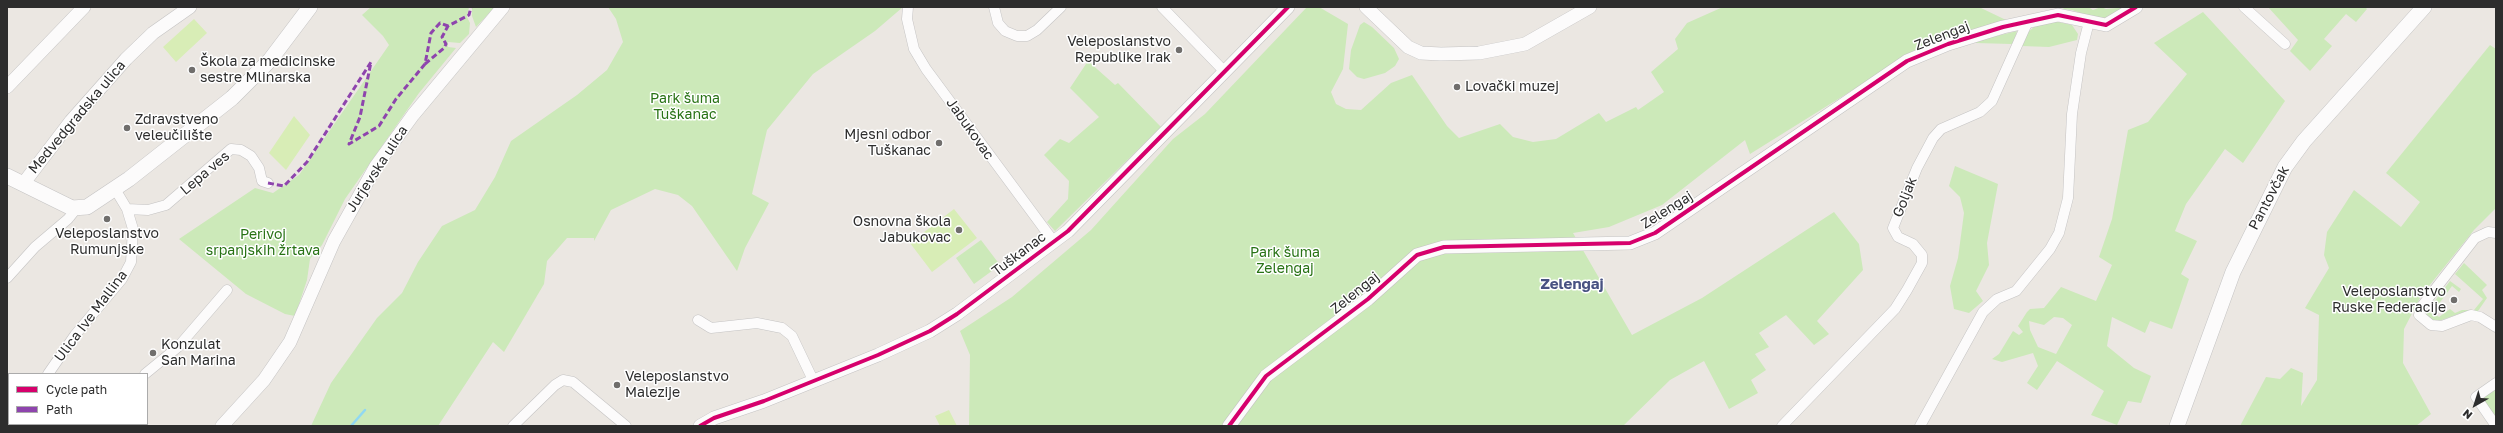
<!DOCTYPE html>
<meta charset="utf-8">
<style>
body{margin:0}
#map{position:relative;width:2503px;height:433px;overflow:hidden;background:#ebe7e2;font-family:"Golos Text",sans-serif}
canvas{display:block}
.frame{position:absolute;inset:0;border:8px solid #2d2d2d;pointer-events:none}
.legend{position:absolute;left:8px;top:373px;width:140px;height:52px;box-sizing:border-box;background:#fff;border:1px solid #ababab;margin:0;padding:5px 7px;list-style:none;font-size:12px;color:#2d2d2d}
.legend li{display:flex;align-items:center;gap:8px;height:20px}
.legend b{width:20px;border:1px solid #ababab}
.north{position:absolute;left:2455px;top:385px;width:40px;height:40px;-webkit-text-stroke:3px #fff;paint-order:stroke;rotate:219deg;font-size:11px;font-weight:700;line-height:16px;text-align:center;color:#2d2d2d}
.north::after{content:'';display:block;margin:auto;width:14px;height:18px;background:#2d2d2d;clip-path:polygon(50% 0,100% 100%,50% 72%,0 100%)}
</style>
<div id="map">
<canvas width="2503" height="433"></canvas>
<div class="frame"></div>
<ul class="legend">
<li><b style="height:5px;background:#d6006c"></b>Cycle path</li>
<li><b style="height:5px;background:#8e44ad"></b>Path</li>
</ul>
<div class="north">N</div>
</div>
<script>
const c = document.querySelector('canvas').getContext('2d');
c.lineJoin = 'round';
function fill(path, color) {
  c.fillStyle = color;
  c.fill(path, 'evenodd');
}
function toPath(rows) {
  const path = new Path2D();
  for (const r of rows) {
    path.moveTo(r[0], r[1]);
    for (let i = 2; i < r.length; i += 2) path.lineTo(r[i], r[i + 1]);
  }
  return path;
}
function stroke(path, color, width, dash) {
  c.strokeStyle = color;
  c.lineWidth = width;
  c.lineCap = dash ? 'butt' : 'round';
  c.setLineDash(dash || []);
  c.stroke(path);
}
function write(font, color, halo, rows, align = 'center') {
  c.font = font + ' "Golos Text",sans-serif';
  c.lineWidth = 3;
  c.setLineDash([]);
  c.textBaseline = 'middle';
  c.strokeStyle = halo;
  c.fillStyle = color;
  for (const [text, x, y, turn = 0] of rows) {
    c.save();
    c.translate(x, y);
    c.rotate((+turn || 0) * Math.PI / 180);
    c.textAlign = isNaN(turn) ? turn : align;
    if (halo) c.strokeText(text, 0, 0);
    c.fillText(text, 0, 0);
    c.restore();
  }
}
const green = toPath([
 [371,7,469,7,467,17,470,23,469,34,460,43,448,42,448,47,456,48,419,93,345,199,322,245,310,259,307,280,295,316,285,314,246,294,179,239,255,188,273,193,299,175,389,45,383,36,362,15],
 [472,7,495,7,476,27,472,16],
 [608,7,903,7,875,31,813,74,767,130,752,194,769,203,745,248,737,271,692,206,678,195,655,189,611,210,594,241,594,238,567,238,547,261,544,284,504,352,493,342,438,426,311,426,331,383,377,318,402,293,418,262,442,226,475,210,495,177,511,141,577,95,607,70,623,42,616,19],
 [1307,7,1319,7,1348,24,1343,69,1331,92,1336,104,1346,109,1361,110,1391,83,1412,75,1447,126,1459,138,1500,124,1513,137,1533,142,1556,139,1599,113,1606,122,1636,107,1638,110,1664,92,1651,72,1678,49,1675,39,1687,23,1723,7,1984,7,1981,8,2006,20,1904,58,1750,154,1745,140,1662,205,1609,227,1573,233,1632,335,1702,298,1834,212,1859,244,1863,270,1817,321,1829,334,1814,345,1786,315,1759,333,1769,347,1755,354,1766,370,1751,380,1758,393,1729,409,1704,361,1670,380,1623,426,969,426,970,355,960,331,1012,297,1091,230,1173,139,1205,114],
 [2067,7,2088,7,2093,10,2101,7,2106,9,2129,7,2109,19,2098,19,2072,10,2062,9],
 [2268,7,2365,7,2367,9,2356,22,2346,14,2324,39,2332,46,2310,71,2290,51,2298,40],
 [2203,12,2285,101,2243,163,2225,149,2186,204,2175,231,2197,241,2181,274,2189,279,2172,329,2150,321,2145,333,2112,317,2107,346,2134,368,2151,376,2141,403,2128,401,2117,425,2091,415,2104,391,2057,361,2037,390,2027,383,2038,366,2033,353,2002,362,1992,359,1999,354,2013,331,2019,335,2023,332,2018,326,2027,312,2030,309,2044,308,2061,287,2096,301,2112,265,2099,257,2112,219,2128,130,2148,122,2187,74,2154,43],
 [2054,317,2063,318,2072,325,2056,354,2038,347,2030,330,2029,321,2044,325],
 [2054,21,2072,25,2078,34,2077,40,2049,47,2022,46,2027,33,2034,27],
 [1364,22,1372,27,1394,48,1399,59,1395,66,1385,73,1364,79,1357,77,1349,69,1351,50,1360,25],
 [2017,31,2013,44,2011,44,1976,43,1976,41],
 [2490,45,2496,49,2496,208,2474,230,2421,296,2404,329,2403,363,2431,414,2416,426,2240,426,2266,377,2280,379,2291,368,2303,373,2301,406,2317,380,2319,315,2305,308,2329,268,2324,255,2327,232,2354,190,2401,227,2420,202,2386,173],
 [1088,61,1115,85,1118,83,1161,127,1055,231,1047,222,1068,199,1069,181,1044,155,1060,139,1069,143,1099,117,1070,88],
 [1955,166,1998,184,1987,243,1989,265,1976,291,1983,301,1969,313,1954,309,1950,286,1958,258,1964,213,1960,197,1949,186],
 [981,240,1000,265,974,284,956,258],
 [2464,263,2487,285,2482,290,2487,298,2478,311,2461,313,2439,321,2428,319,2425,315,2429,309,2439,317,2450,309,2455,313,2462,310,2474,310,2483,299,2455,274],
 [2450,281,2461,289,2459,292,2452,286,2438,305,2434,302],
 [2496,388,2496,418,2482,397]
]);
const pitch = toPath([
 [194,19,207,33,176,62,163,47],
 [294,116,310,135,286,170,269,153],
 [954,209,977,238,932,272,910,243],
 [949,410,957,426,940,426,935,416]
]);
const stream = toPath([
 [351,426,365,410]
]);
const minor = toPath([
 [908,7,907,19,914,49,926,69,1054,242],
 [994,7,998,23,1005,31,1017,36,1027,36,1037,30,1061,7],
 [1162,7,1225,72],
 [2244,7,2285,44],
 [127,209,148,210,166,205,231,149,241,150,251,156,259,168,262,181,268,183],
 [2496,233,2488,232,2475,238,2422,306,2419,315,2431,325,2442,326,2471,315,2480,317,2496,327],
 [7,278,35,247,68,219,76,209],
 [698,320,711,328,757,323,782,328,792,336,813,380],
 [48,374,75,335,122,279,131,262,133,229,127,209,115,189],
 [145,374,178,347,227,290],
 [7,412,9,411],
 [13,426,17,424],
 [513,426,555,385,563,380,573,382,626,426],
 [1782,426,1895,309,1907,290,1922,263,1922,255,1913,244,1898,237,1893,228,1917,168,1933,138,1941,129,1980,112,1992,101,2028,21],
 [1920,426,1983,312,1997,299,2016,291,2050,249,2059,233,2068,198,2072,114,2081,53,2089,22],
 [2496,426,2476,397,2496,383]
]);
const tertiary = toPath([
 [1366,7,1408,47,1421,53,1441,54,1479,53,1525,44,1590,7],
 [7,87,84,7],
 [23,184,71,121,126,59,153,33,190,7],
 [222,426,264,380,290,342,334,241,376,166,413,115,503,7],
 [700,426,714,418,764,401,878,355,930,331,957,314,1068,231,1288,7],
 [1229,426,1266,376,1368,299,1417,255,1444,247,1630,243,1655,233,1907,61,1948,44,2003,27,2058,15,2106,25,2136,7]
]);
const secondary = toPath([
 [7,176,72,208,87,207,129,179,232,98,270,60,310,7],
 [2177,426,2233,272,2285,167,2304,141,2424,7]
]);
const quiet = toPath([
 [425,64,444,48,446,44,442,37,448,26,469,15,471,7],
 [268,183,284,186,307,162,371,62,360,117,349,144,379,126,396,99,425,64,431,33,440,23,448,26]
]);
const cycleway = toPath([
 [700,426,714,418,764,401,878,355,930,331,957,314,1068,231,1288,7],
 [1229,426,1266,376,1368,299,1417,255,1444,247,1630,243,1655,233,1907,61,1948,44,2003,27,2058,15,2106,25,2136,7]
]);
const markers = [
 [1179,50,4,"#706e6c"],
 [192,70,4,"#706e6c"],
 [1457,87,4,"#706e6c"],
 [127,128,4,"#706e6c"],
 [939,143,4,"#706e6c"],
 [107,219,4,"#706e6c"],
 [959,230,4,"#706e6c"],
 [2454,300,4,"#706e6c"],
 [153,353,4,"#706e6c"],
 [617,385,4,"#706e6c"]
];
const streetNames = [
 ["Zelengaj",1942,36,-21],
 ["Medvedgradska ulica",77,117,-50],
 ["Jabukovac",970,129,55],
 ["Jurjevska ulica",377,169,-57],
 ["Lepa ves",205,173,-40],
 ["Goljak",1905,197,-68],
 ["Pantovčak",2269,198,-62],
 ["Zelengaj",1667,210,-32],
 ["Tuškanac",1019,254,-37],
 ["Zelengaj",1355,293,-39],
 ["Ulica Ive Mallina",91,316,-53]
];
const poiNames = [
 ["Veleposlanstvo",1171,42,"right"],
 ["Republike Irak",1171,58,"right"],
 ["Škola za medicinske",200,62],
 ["sestre Mlinarska",200,78],
 ["Lovački muzej",1465,87],
 ["Zdravstveno",135,120],
 ["veleučilište",135,136],
 ["Mjesni odbor",931,135,"right"],
 ["Tuškanac",931,151,"right"],
 ["Osnovna škola",951,222,"right"],
 ["Jabukovac",951,238,"right"],
 ["Veleposlanstvo",107,234,"center"],
 ["Rumunjske",107,250,"center"],
 ["Veleposlanstvo",2446,292,"right"],
 ["Ruske Federacije",2446,308,"right"],
 ["Konzulat",161,345],
 ["San Marina",161,361],
 ["Veleposlanstvo",625,377],
 ["Malezije",625,393]
];
const parkNames = [
 ["Park šuma",685,99],
 ["Tuškanac",685,115],
 ["Perivoj",263,235],
 ["srpanjskih žrtava",263,251],
 ["Park šuma",1285,253],
 ["Zelengaj",1285,269]
];
const neighbourhoodNames = [
 ["Zelengaj",1572,284]
];
fill(green, '#cce9b9');
fill(pitch, '#d8edb6');
stroke(stream, '#90d8f2', 2.5);
stroke(minor, '#c4c3c3', 11);
stroke(tertiary, '#c4c3c3', 14);
stroke(secondary, '#c4c3c3', 16);
stroke(minor, '#fcfbfb', 10);
stroke(tertiary, '#fcfbfb', 13);
stroke(secondary, '#fcfbfb', 15);
stroke(quiet, '#8e44ad', 3, [6, 3]);
stroke(cycleway, '#d6006c', 4);
for (const [x, y, r, color] of markers) {
  const dot = new Path2D();
  dot.arc(x, y, r, 0, 2 * Math.PI);
  c.fillStyle = color;
  c.fill(dot);
  stroke(dot, '#fff', 1.5);
}
write('14px', '#2d2d2d', '#fff', streetNames);
write('14px', '#2d2d2d', '#fff', poiNames, 'left');
write('14px', '#277214', '#fff', parkNames);
write('bold 15px', '#485282', '#fff', neighbourhoodNames);
</script>
